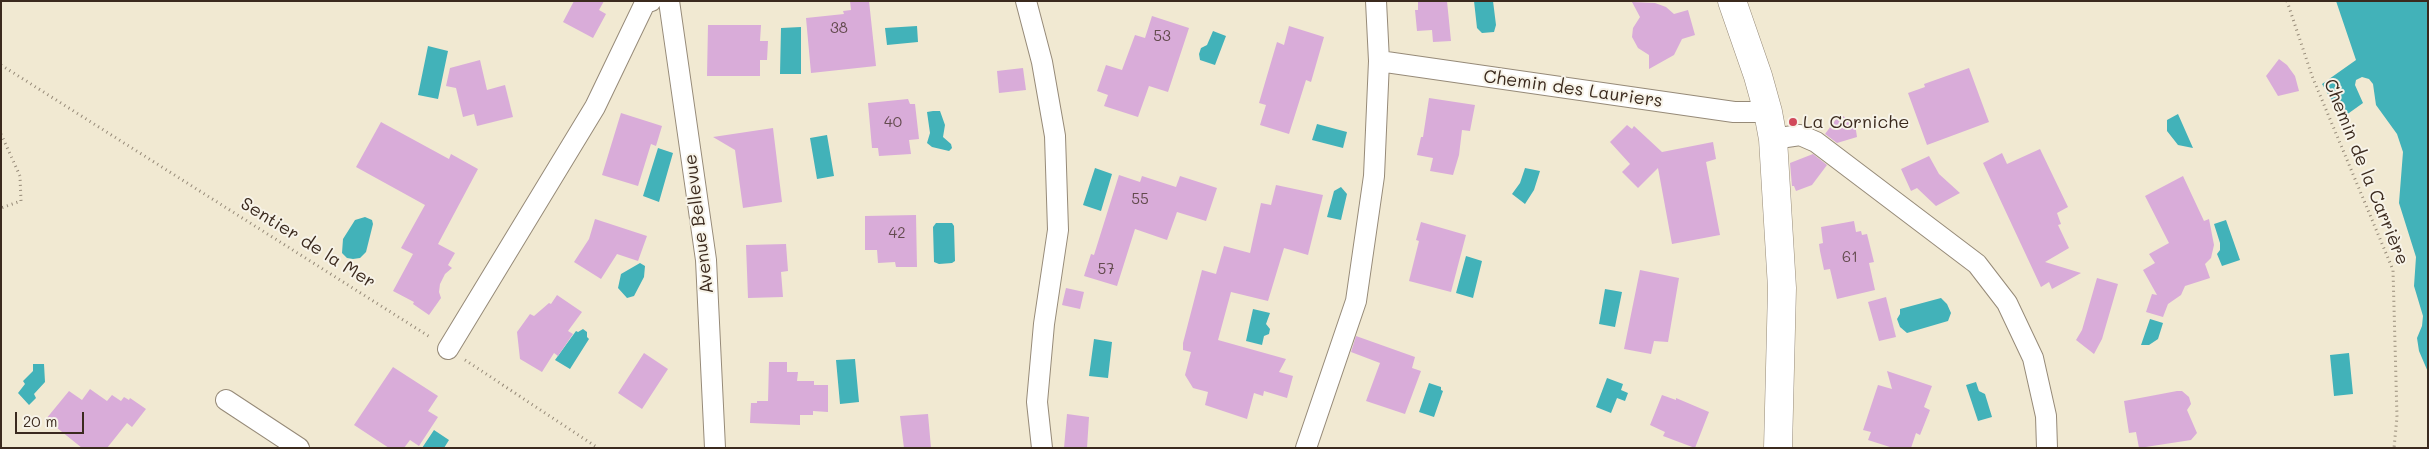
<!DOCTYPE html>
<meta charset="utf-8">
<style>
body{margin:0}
#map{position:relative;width:2429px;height:449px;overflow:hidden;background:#f1e9d2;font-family:Mali,sans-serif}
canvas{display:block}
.frame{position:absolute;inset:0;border:2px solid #3b2a1e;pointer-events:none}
.scale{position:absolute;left:15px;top:412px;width:69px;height:22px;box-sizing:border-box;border:2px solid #3b2a1e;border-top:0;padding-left:6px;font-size:15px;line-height:18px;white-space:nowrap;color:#3b2a1e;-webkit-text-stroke:4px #f7f3e8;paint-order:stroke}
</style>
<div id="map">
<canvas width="2429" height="449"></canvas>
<div class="frame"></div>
<div class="scale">20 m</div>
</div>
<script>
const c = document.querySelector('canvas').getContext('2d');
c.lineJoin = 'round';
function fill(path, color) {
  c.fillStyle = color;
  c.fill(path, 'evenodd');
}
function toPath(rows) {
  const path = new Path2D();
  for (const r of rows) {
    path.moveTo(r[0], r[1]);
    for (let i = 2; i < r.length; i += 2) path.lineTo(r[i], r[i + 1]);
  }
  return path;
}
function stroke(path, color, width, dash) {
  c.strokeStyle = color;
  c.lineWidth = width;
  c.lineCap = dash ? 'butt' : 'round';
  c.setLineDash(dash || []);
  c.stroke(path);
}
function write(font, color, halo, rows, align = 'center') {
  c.font = font + ' Mali,sans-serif';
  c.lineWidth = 4;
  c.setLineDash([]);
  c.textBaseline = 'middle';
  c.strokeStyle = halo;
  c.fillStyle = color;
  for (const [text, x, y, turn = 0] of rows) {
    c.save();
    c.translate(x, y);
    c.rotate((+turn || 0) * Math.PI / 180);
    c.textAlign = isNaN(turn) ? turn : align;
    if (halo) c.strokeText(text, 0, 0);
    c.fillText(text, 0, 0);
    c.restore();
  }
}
const water = toPath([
 [1474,1,1493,1,1496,25,1494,32,1482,33,1477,28],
 [2336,1,2428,1,2428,372,2419,351,2417,338,2422,326,2423,316,2414,286,2416,257,2399,203,2403,152,2397,134,2376,105,2373,84,2369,79,2362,77,2356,80,2355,85,2363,103,2342,118,2322,84,2356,60],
 [917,26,918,42,887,45,885,28],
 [801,27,801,74,780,74,781,28],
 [1213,31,1226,36,1215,65,1200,60,1199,54,1201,48,1207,45],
 [428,46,448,51,438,99,418,95],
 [933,111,940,111,945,125,943,137,951,144,952,148,949,151,932,147,927,143,930,133,927,112],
 [2178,114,2193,148,2178,145,2167,131,2167,120],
 [1317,124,1347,132,1343,148,1312,140],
 [827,135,834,176,817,179,810,138],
 [658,148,673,153,659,202,643,196],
 [1095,168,1112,174,1101,211,1083,205],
 [1525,168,1540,171,1534,190,1525,204,1512,194,1520,183],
 [1341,187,1347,194,1341,220,1327,217,1334,191],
 [365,217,372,220,373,224,366,252,360,258,353,259,347,258,342,253,343,239,355,220],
 [2226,220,2240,260,2222,266,2217,254,2220,250,2220,243,2214,224],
 [936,223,952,223,954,226,955,261,952,263,939,264,934,262,933,227],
 [1466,256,1482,261,1473,298,1456,293],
 [640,263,645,266,644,277,634,296,627,298,618,288,621,274],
 [1605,289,1622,292,1615,327,1599,324],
 [1941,298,1947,304,1951,313,1948,321,1907,333,1900,327,1897,319,1900,314,1900,309],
 [1253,309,1270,313,1266,324,1270,329,1269,334,1264,336,1262,345,1246,341],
 [2150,319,2163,323,2158,339,2149,345,2141,345],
 [583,329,587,332,587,337,589,339,570,369,555,360,576,331,578,332],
 [1094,339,1112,342,1108,378,1089,376],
 [2349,353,2353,394,2334,396,2330,355],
 [855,359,859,402,840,404,836,360],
 [33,364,44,364,45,382,34,394,36,398,29,405,18,393,25,384,23,381,33,371],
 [1607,378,1623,384,1621,390,1628,393,1625,401,1617,398,1611,413,1596,407],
 [1976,382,1979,391,1985,394,1992,417,1978,421,1966,385],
 [1429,383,1441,387,1441,390,1443,391,1434,417,1419,412],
 [434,430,449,440,444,448,422,448]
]);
const building = toPath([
 [574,1,604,1,599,10,606,14,593,38,563,22],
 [850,1,869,1,876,66,811,73,806,18,844,14,843,11,851,10],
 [1418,1,1447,1,1451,41,1433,42,1432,30,1417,31,1415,10,1418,10],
 [1632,2,1655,3,1666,7,1674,14,1688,10,1695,35,1682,39,1674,55,1649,69,1649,55,1638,48,1632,37,1633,28,1640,17],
 [1152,16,1189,28,1168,92,1149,86,1138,117,1104,106,1108,95,1097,91,1106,65,1122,70,1135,35,1145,38],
 [708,25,761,25,760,41,768,41,767,60,760,60,760,76,707,76],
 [1289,26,1324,37,1311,82,1306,80,1289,134,1260,125,1266,105,1259,103,1277,42,1284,45],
 [2279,59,2287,65,2295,76,2299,91,2278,96,2266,76],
 [480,60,487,90,505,85,513,117,477,126,474,114,463,117,456,88,446,86,450,68],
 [1023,68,1026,90,999,93,997,71],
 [1969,68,1989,122,1927,145,1908,93,1925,87,1924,84],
 [1429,98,1475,105,1470,131,1462,130,1459,155,1453,175,1430,171,1433,158,1417,155,1421,137,1423,137],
 [908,99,910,104,915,104,919,139,909,140,911,154,879,156,878,148,872,148,868,103],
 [621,113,662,126,656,146,651,144,638,186,602,175],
 [1840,114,1855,124,1857,137,1837,143,1825,134],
 [381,122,449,159,451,154,478,169,438,244,455,253,448,265,452,268,445,274,440,284,439,292,441,298,429,315,413,304,414,302,393,291,413,254,401,248,425,205,356,167],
 [1627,125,1632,129,1634,126,1662,152,1713,142,1716,159,1706,162,1720,235,1672,244,1658,168,1638,188,1622,172,1630,164,1610,142],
 [773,128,782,202,743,208,735,150,713,137],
 [2040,149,2068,207,2057,213,2061,224,2058,225,2069,248,2045,262,2081,273,2052,289,2049,282,2041,287,1983,163,2002,153,2007,164],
 [1813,154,1827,165,1812,185,1796,191,1794,186,1792,186,1790,163],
 [1929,156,1939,174,1960,193,1936,206,1917,188,1911,191,1901,169],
 [1119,175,1140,182,1142,176,1176,187,1180,176,1217,188,1206,221,1177,212,1167,240,1135,229,1117,286,1084,276,1091,254,1094,255],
 [2183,176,2204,221,2209,219,2214,245,2211,258,2205,264,2210,278,2185,286,2181,295,2168,304,2163,317,2146,312,2152,294,2157,295,2143,270,2155,263,2149,254,2169,243,2145,196],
 [1276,185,1323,195,1308,255,1284,248,1268,301,1231,292,1218,340,1286,359,1279,372,1293,376,1287,398,1264,391,1263,396,1254,393,1247,419,1205,405,1208,392,1193,388,1185,375,1191,352,1183,350,1183,343,1202,270,1216,274,1224,246,1250,253,1261,203,1271,205],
 [916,215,917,267,896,267,895,262,878,263,877,250,865,250,865,216],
 [595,219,647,236,638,261,617,254,601,279,574,262,589,239],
 [1854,221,1856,232,1861,231,1862,235,1867,234,1874,262,1869,263,1875,290,1837,299,1830,269,1824,270,1820,251,1819,244,1823,243,1821,227],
 [1421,222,1466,235,1451,292,1409,281,1419,241,1416,240],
 [786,244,788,271,781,272,783,297,748,298,746,245],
 [1640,270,1679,278,1668,342,1654,341,1651,354,1624,349],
 [2097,278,2118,284,2102,339,2094,354,2076,340,2082,330],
 [1066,288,1084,292,1080,309,1062,305],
 [557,295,582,312,568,331,573,334,558,356,554,353,542,372,520,359,517,332,530,314,534,316,549,303,551,304],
 [1886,297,1896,337,1879,341,1868,302],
 [1356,336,1415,357,1412,368,1421,371,1405,414,1366,401,1380,363,1351,352],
 [644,353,668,369,642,409,618,393],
 [769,362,787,362,787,372,798,372,797,381,814,381,814,385,828,385,828,412,813,411,813,415,800,415,800,425,750,423,751,403,757,403,757,401,768,401],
 [393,367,438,396,428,411,438,417,419,446,410,440,404,448,389,448,354,425],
 [1887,371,1932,386,1924,407,1930,410,1920,435,1916,433,1911,448,1893,448,1868,440,1871,432,1863,430,1878,385,1892,389],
 [90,389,107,401,112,395,121,401,124,397,129,400,130,398,146,409,132,427,127,423,107,448,82,448,46,419,69,391,82,400],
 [2177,391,2182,391,2189,397,2191,404,2187,410,2197,433,2191,440,2139,448,2136,432,2129,433,2124,401],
 [1662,395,1676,400,1676,398,1709,412,1695,448,1663,436,1665,432,1650,425],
 [928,414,931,448,904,448,900,416],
 [1067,414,1089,417,1087,448,1064,448]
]);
const path = toPath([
 [2287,1,2312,76,2393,270,2397,417,2394,448],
 [1,65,430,337],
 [1,134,20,176,21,201,1,208],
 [465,360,598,448]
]);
const street = toPath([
 [669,1,706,260,715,448],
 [1026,1,1042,62,1055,136,1058,230,1044,324,1037,402,1042,448],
 [1379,61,1734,112,1768,112],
 [1773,139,1800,135,1816,142,1977,264,2007,303,2033,358,2046,416,2047,448],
 [448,349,595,107,645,3,651,1],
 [226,400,299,448],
 [1306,448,1356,301,1374,176,1379,61,1376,1]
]);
const secondary = toPath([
 [1732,1,1758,76,1768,112,1773,139,1782,288,1778,448]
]);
const markers = [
 [1793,122,5,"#d1495b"]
];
const numberNames = [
 ["38",839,28],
 ["53",1162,36],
 ["40",893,122],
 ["55",1140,199],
 ["42",897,233],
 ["61",1850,257],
 ["57",1106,269]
];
const streetNames = [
 ["Chemin des Lauriers",1573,89,8],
 ["Chemin de la Carrière",2366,172,68],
 ["Avenue Bellevue",699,224,-97],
 ["Sentier de la Mer",308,243,32]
];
const poiNames = [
 ["La Corniche",1803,122]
];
fill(water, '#42b2b9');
fill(building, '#d9acd9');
stroke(street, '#968a78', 22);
stroke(secondary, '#968a78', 29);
stroke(path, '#968a78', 3, [1, 4]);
stroke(street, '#fff', 20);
stroke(secondary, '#fff', 28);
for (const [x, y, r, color] of markers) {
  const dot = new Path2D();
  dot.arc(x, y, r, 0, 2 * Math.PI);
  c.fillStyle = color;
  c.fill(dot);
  stroke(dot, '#f7f3e8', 2);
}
write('15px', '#624a4d', null, numberNames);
write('18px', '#3b2a1e', '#f7f3e8', streetNames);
write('18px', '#3b2a1e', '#f7f3e8', poiNames, 'left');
</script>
